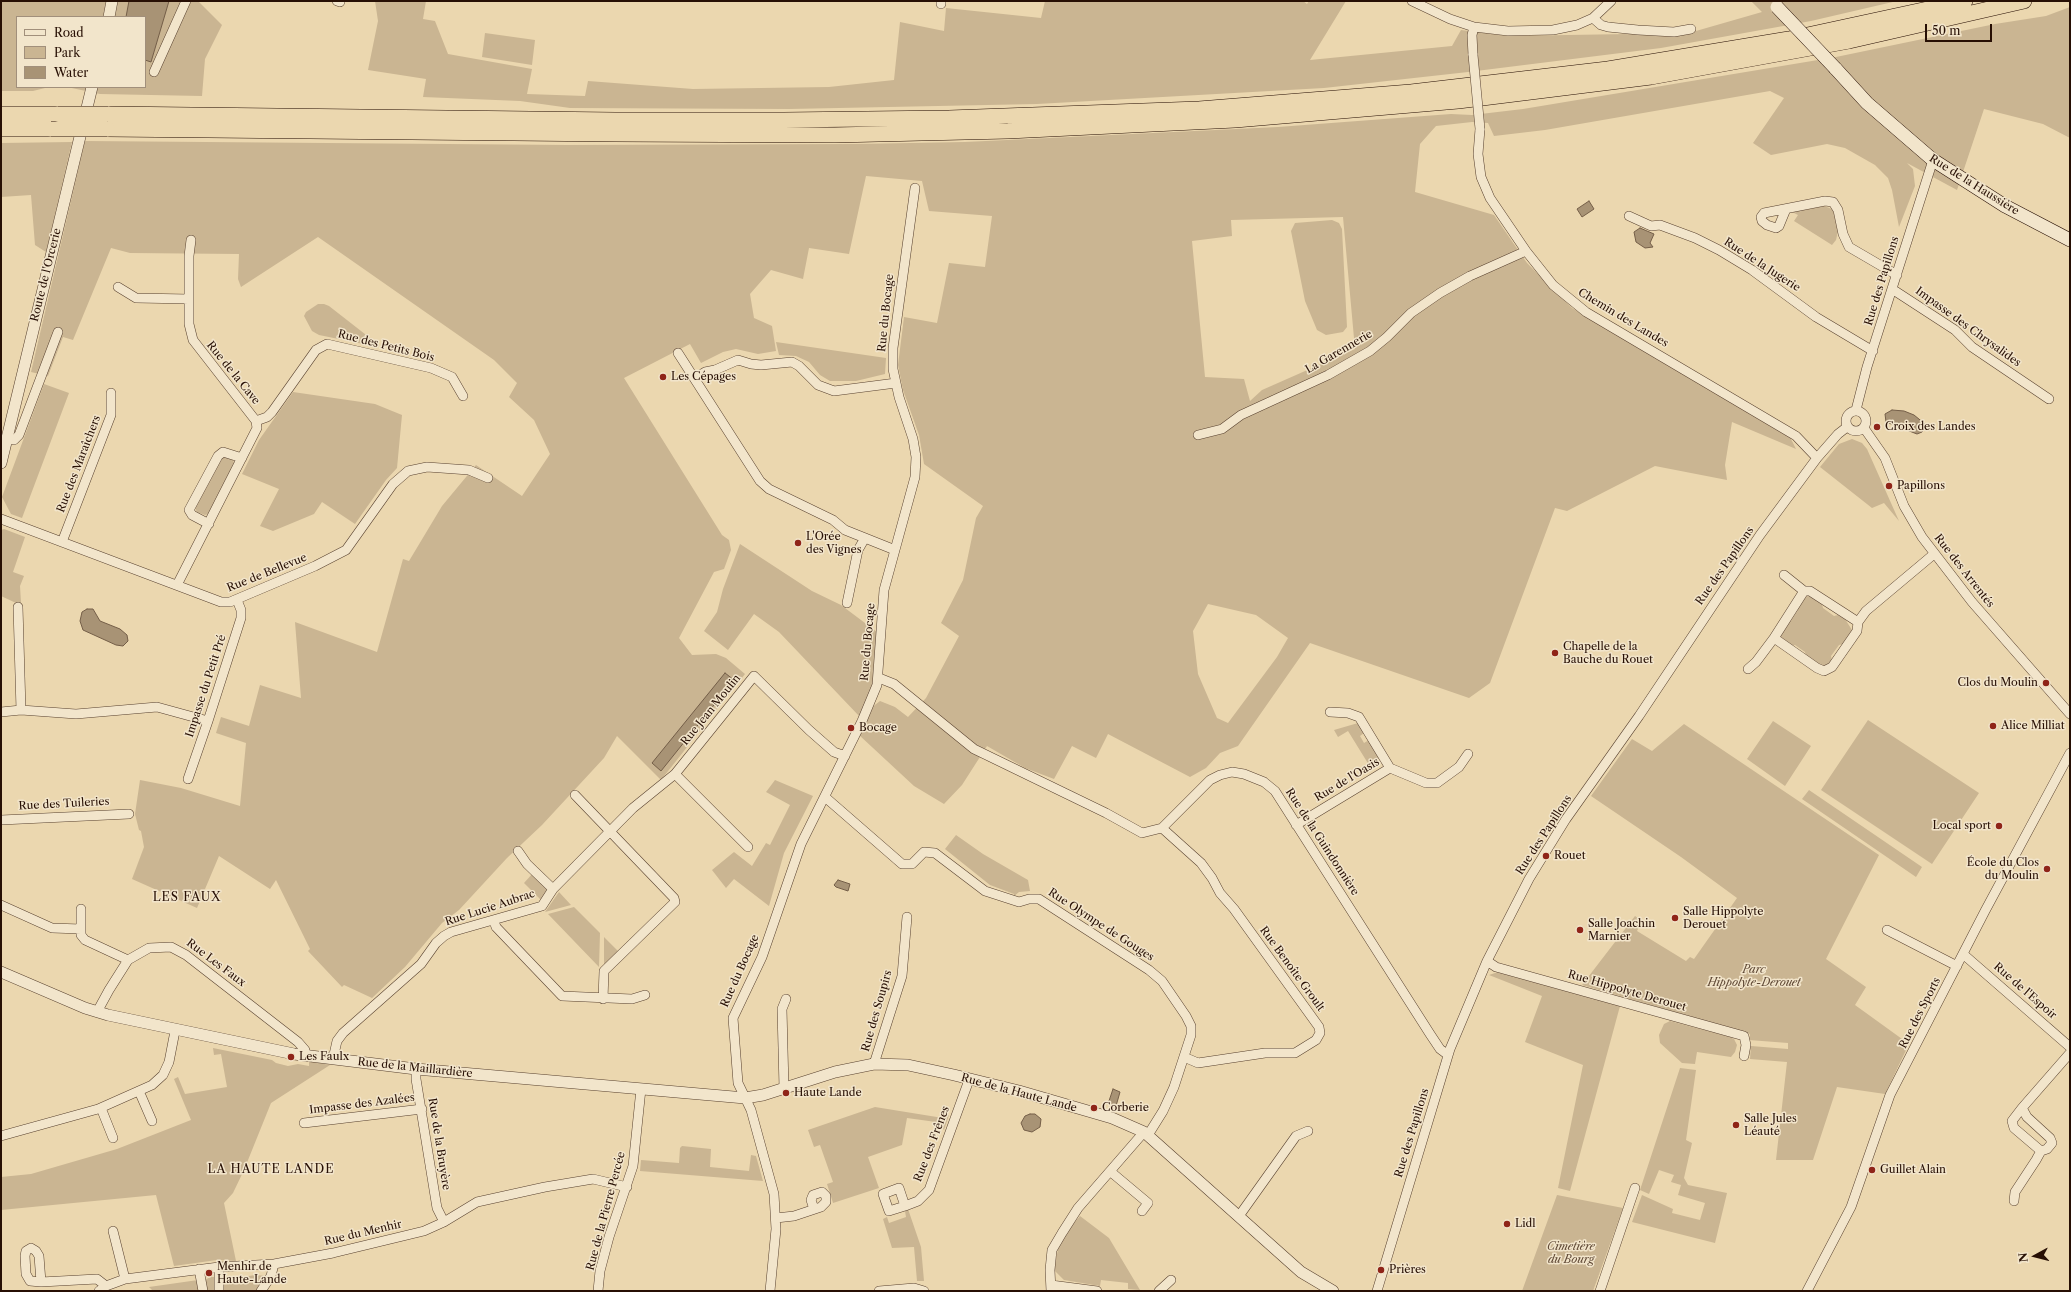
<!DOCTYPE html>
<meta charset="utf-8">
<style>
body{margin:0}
#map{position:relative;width:2071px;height:1292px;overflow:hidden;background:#ebd7af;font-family:"Libre Caslon Text",serif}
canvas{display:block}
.frame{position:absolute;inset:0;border:2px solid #270f04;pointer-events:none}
.legend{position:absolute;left:16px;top:16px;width:130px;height:72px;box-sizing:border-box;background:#f2e5cb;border:1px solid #a18f7b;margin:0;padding:5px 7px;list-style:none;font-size:12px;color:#270f04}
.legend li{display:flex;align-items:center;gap:8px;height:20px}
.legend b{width:20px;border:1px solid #a18f7b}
.north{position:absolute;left:2015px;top:1236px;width:40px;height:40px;-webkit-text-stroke:3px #f2e5cb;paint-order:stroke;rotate:263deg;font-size:11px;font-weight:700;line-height:16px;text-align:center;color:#270f04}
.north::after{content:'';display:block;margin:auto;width:14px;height:18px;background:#270f04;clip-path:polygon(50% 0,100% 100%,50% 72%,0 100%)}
.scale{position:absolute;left:1925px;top:24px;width:67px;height:18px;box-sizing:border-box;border:2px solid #270f04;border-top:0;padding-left:5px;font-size:12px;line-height:14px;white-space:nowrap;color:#270f04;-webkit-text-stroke:3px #f2e5cb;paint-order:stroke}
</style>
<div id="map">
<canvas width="2071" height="1292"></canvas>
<div class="frame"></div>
<ul class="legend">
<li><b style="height:5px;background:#f2e5cb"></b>Road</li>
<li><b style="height:11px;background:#cab592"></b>Park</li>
<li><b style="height:11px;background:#a89375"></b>Water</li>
</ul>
<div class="north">N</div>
<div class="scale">50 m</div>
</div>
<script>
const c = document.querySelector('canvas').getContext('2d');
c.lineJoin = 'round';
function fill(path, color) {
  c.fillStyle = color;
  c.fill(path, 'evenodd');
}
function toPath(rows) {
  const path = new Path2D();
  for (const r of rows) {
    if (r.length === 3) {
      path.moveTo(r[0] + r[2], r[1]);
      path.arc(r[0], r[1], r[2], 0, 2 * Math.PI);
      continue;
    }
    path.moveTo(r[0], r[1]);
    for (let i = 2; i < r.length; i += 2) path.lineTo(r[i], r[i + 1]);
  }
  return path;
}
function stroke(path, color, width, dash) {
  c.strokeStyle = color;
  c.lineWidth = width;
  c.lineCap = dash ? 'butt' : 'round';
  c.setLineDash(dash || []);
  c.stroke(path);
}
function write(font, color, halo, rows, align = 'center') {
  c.font = font + ' "Libre Caslon Text",serif';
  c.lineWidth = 3;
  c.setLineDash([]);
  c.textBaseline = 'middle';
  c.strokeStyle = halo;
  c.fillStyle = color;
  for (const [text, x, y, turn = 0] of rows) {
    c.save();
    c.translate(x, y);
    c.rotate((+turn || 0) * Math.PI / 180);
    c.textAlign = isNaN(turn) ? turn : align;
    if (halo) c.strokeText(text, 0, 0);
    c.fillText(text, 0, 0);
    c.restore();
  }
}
const green = toPath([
 [1,1,198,1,222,25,205,59,202,96,100,94,67,87,145,87,145,17,17,17,17,87,49,87,33,91,1,91],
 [375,1,426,1,423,19,435,21,448,54,532,69,527,94,585,96,588,81,693,89,829,87,894,80,900,22,944,31,946,8,1041,18,1045,1,1303,1,1307,4,1309,1,1346,1,1310,60,1452,46,1461,30,1507,36,1689,33,1762,12,1751,1,1897,1,1811,21,1661,48,1468,72,1324,88,1037,104,789,109,570,108,520,101,423,97,426,79,368,70,378,21],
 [2070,7,2070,138,2043,124,1984,109,1957,190,1907,163,1913,169,1915,186,1899,227,1892,190,1888,178,1875,165,1845,148,1827,144,1771,155,1753,143,1784,98,1770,91,1545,130,1494,136,1488,123,1472,122,1436,126,1420,144,1415,192,1494,215,1527,263,1572,308,1790,437,1796,449,1732,422,1725,465,1727,480,1655,466,1567,511,1555,508,1490,683,1469,698,1310,643,1238,746,1220,753,1206,768,1190,777,1108,734,1096,758,1072,746,1054,779,1025,768,987,746,962,785,944,804,914,786,859,735,871,708,880,701,895,707,908,717,926,698,959,636,941,623,963,580,976,518,983,506,924,464,919,435,903,390,898,365,904,317,937,323,949,263,985,267,992,216,929,211,922,181,866,176,849,254,809,248,803,279,771,270,750,294,754,318,772,326,776,351,758,354,736,349,723,352,701,363,690,344,624,378,722,535,729,540,731,550,724,569,714,572,679,638,692,655,716,654,726,658,745,674,661,780,617,736,604,758,542,825,507,858,459,910,442,923,405,967,372,998,344,985,342,987,308,951,310,949,276,880,270,889,219,856,197,908,132,879,144,847,141,831,139,830,135,814,140,780,181,788,240,806,246,743,216,733,221,717,249,726,260,685,301,698,295,622,377,652,403,559,409,561,442,506,476,465,522,496,550,454,534,420,509,397,517,383,494,360,318,237,241,287,238,279,239,254,130,253,111,248,73,340,63,337,48,376,31,372,85,141,568,145,855,144,965,142,1278,127,1451,114,1472,115,1523,109,1836,57,1995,24,2046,16],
 [1343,217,1355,349,1262,390,1250,401,1244,379,1205,377,1192,241,1232,236,1231,220],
 [1208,604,1256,615,1288,638,1277,657,1228,723,1217,718,1198,674,1193,631],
 [485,33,535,40,532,65,482,57],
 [72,142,46,252,35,245,31,195,1,197,1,143],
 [1824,206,1832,209,1835,215,1838,231,1836,240,1832,245,1794,221,1798,215,1792,212],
 [1332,220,1339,223,1342,229,1347,327,1343,332,1326,335,1317,330,1305,301,1291,231,1295,223],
 [318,304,324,304,329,306,370,338,374,342,373,346,319,335,312,331,304,316,306,312],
 [776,342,886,358,885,374,856,381,830,381,820,375,809,362,796,356,779,355],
 [44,384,69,393,22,518,11,514,2,497],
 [293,392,375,404,402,415,397,468,386,480,355,524,322,502,314,514,273,531,260,526,279,489,242,474,259,440],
 [1852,439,1862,443,1867,449,1899,521,1884,503,1872,508,1820,467,1839,444],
 [222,457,232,459,235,464,208,514,205,515,197,512,195,508],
 [4,529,25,537,13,572,24,576,20,586,21,603,16,603,1,596,1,530],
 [740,544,812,591,841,605,877,632,874,681,860,717,779,632,754,614,728,650,704,631,717,612,723,589],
 [1807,596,1813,597,1822,604,1823,608,1834,616,1838,615,1845,619,1852,630,1843,644,1839,645,1831,656,1832,661,1829,664,1823,667,1806,657,1805,652,1795,645,1790,646,1780,636,1786,622,1791,621,1798,610,1798,605],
 [1868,720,1979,793,1932,864,1821,790],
 [1773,721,1811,746,1785,786,1747,759],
 [1358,723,1364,733,1360,736,1364,743,1369,740,1380,758,1369,765,1348,731,1338,737,1334,730],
 [1684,724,1879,855,1826,959,1866,987,1855,1005,1909,1044,1885,1094,1837,1087,1813,1160,1776,1160,1787,1062,1750,1059,1751,1046,1788,1049,1788,1043,1749,1040,1750,1034,1582,985,1635,916,1642,921,1637,931,1686,961,1690,957,1694,959,1737,898,1681,857,1591,796,1632,739,1652,751],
 [775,780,813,796,784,853,769,906,734,879,726,888,712,870,734,852,752,866,766,843,770,845,790,805,766,792],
 [1809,790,1922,867,1916,877,1802,799],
 [956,835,983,854,1028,880,1030,891,1019,892,1013,897,1014,894,990,885,945,849],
 [533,873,550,890,542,901,524,883],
 [559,892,571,905,545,912],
 [574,907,600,933,599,967,548,914],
 [604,937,619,952,604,968],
 [1498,972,1620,1006,1570,1191,1558,1188,1583,1065,1525,1042,1542,996,1489,975],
 [1670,1021,1730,1037,1734,1039,1737,1045,1735,1052,1731,1057,1697,1052,1695,1064,1682,1063,1660,1043,1659,1035,1664,1024],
 [213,1048,272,1060,276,1063,288,1066,298,1064,309,1066,309,1061,330,1065,271,1103,244,1170,233,1193,224,1203,236,1261,217,1260,174,1266,156,1195,1,1210,1,1177,31,1174,117,1149,191,1120,174,1079,178,1077,185,1094,227,1087,221,1054,214,1055],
 [1680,1068,1696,1070,1686,1140,1692,1143,1684,1178,1688,1185,1727,1193,1715,1243,1632,1222,1642,1195,1673,1209,1672,1213,1700,1220,1705,1203,1678,1195,1681,1185,1671,1182,1674,1175,1659,1170,1649,1194,1640,1190],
 [875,1107,943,1118,949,1115,944,1130,936,1122,907,1118,902,1145,868,1157,879,1188,833,1203,827,1184,833,1182,820,1145,814,1147,808,1130],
 [682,1146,711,1149,710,1167,749,1171,751,1155,756,1156,763,1181,640,1171,641,1160,679,1163,680,1148],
 [1557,1195,1623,1208,1593,1291,1522,1291],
 [908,1209,921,1247,924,1281,917,1281,914,1247,892,1248,883,1219,887,1217,889,1223,906,1217,905,1211],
 [1080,1216,1109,1238,1140,1290,1128,1289,1128,1283,1101,1280,1100,1286,1064,1280,1054,1270,1058,1249,1068,1230],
 [255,1275,267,1276,257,1291,222,1291,222,1277,231,1279],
 [211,1277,216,1277,216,1291,205,1291,204,1280],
 [198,1280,200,1291,153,1291,149,1287]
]);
const water = toPath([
 [129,1,169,1,151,62,145,60,145,17,126,17,129,1],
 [1589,201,1594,209,1582,217,1577,209,1589,201],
 [1640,228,1654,234,1650,243,1653,247,1645,248,1636,242,1634,232,1640,228],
 [1892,410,1904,411,1914,415,1925,424,1925,429,1922,432,1917,434,1886,422,1885,414,1892,410],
 [87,609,93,609,100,621,120,629,127,635,128,641,123,646,116,645,83,630,80,621,82,612,87,609],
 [725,673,734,680,661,771,652,763,725,673],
 [838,880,850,884,848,891,836,887,834,885,838,880],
 [1113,1089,1120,1092,1116,1106,1108,1104,1113,1089],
 [1030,1114,1035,1114,1041,1119,1040,1127,1032,1132,1024,1130,1021,1123,1025,1116,1030,1114]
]);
const minor = toPath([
 [337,1,340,2],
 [1412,1,1450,19,1474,27,1508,31,1553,30,1577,25,1593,18,1611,1],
 [941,4,941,1],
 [1593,18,1601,25,1608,27,1638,30,1674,32,1691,29],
 [1473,55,1472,35,1474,27],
 [154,72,186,1],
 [1480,129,1478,154,1481,177,1490,198,1526,251,1553,285,1586,312,1796,436,1817,458],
 [1786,209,1779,226,1776,228,1767,225,1762,221,1761,217,1764,213,1825,201,1833,202,1838,210,1843,234,1849,247,1897,275],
 [1629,216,1651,226,1660,225,1695,238,1719,250,1752,270,1816,317,1873,351],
 [118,287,136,298,189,299,189,324,193,340,256,421,257,428,177,585],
 [1892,289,1955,330,1972,347,2049,399],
 [189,299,189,256,191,240],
 [678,353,760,481,769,489,833,520,845,530,895,550],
 [695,378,705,372,715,370,738,360,751,364,761,365,792,362,799,366,818,385,834,391,896,383],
 [1856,410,1867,367,1933,160],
 [1856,421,10],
 [256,421,267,417,272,412,316,350,327,344,431,368,452,377,463,396],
 [1864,428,1885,458,1904,506,1922,537,1972,602,2070,714],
 [1198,435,1222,429,1241,415,1328,375,1370,351,1387,337,1411,313,1440,293,1470,276,1526,251],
 [6,439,14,440,19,435,58,332],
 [1,519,221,602,230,602,315,566,346,550,393,484,408,471,427,467,469,470,488,478],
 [209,524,192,515,189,510,218,456,223,452,242,458],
 [62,542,111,415,111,393],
 [1784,575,1804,591],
 [847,603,858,550,865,538],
 [18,607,21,710],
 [1858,622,1810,591,1804,591,1774,638,1817,668,1824,671,1832,667,1857,631,1858,622,1866,611,1934,554],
 [1748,669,1756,662,1774,638],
 [879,678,894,684,974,749,1106,813,1142,833,1162,828,1210,780,1220,775,1232,772,1244,774,1264,782,1275,791,1430,1034,1440,1049,1448,1055],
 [1,712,21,710,76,714,157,707,208,721],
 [1330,712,1348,713,1359,717,1390,768],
 [188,779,208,721,241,618,241,610,237,600],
 [575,795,674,898,675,902,604,971,603,999],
 [825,797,902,864,912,864,924,852,935,853,985,891,1019,902,1029,899,1039,899,1149,970,1162,981,1186,1016,1191,1026,1191,1035,1174,1087,1163,1111,1148,1135],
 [1,820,129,814],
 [1296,825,1390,768,1426,783,1437,783,1459,767,1468,754],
 [1162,828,1201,863,1212,878,1220,893,1234,909,1319,1027,1320,1033,1316,1040,1295,1053,1265,1053,1198,1063,1184,1057],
 [748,847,675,774,754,676,809,730,834,752,845,756],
 [518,851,527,864,553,889],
 [1,905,52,928,81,929,81,935,85,940,128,960],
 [494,921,496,927,562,996,632,999,645,995],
 [81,929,81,909],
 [1887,930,1957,966],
 [1963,954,2070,1047],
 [1487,961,1496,967,1744,1036,1746,1045,1744,1056],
 [97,1012,109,990,128,960,149,948,171,947,186,955,298,1042,305,1050,305,1055],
 [333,1059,337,1041,343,1033,421,964,436,943,444,936,451,932,542,906,553,889,633,808,675,774],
 [874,1064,902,976,907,917],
 [416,1069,416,1079,437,1208,444,1222],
 [784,1088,782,1009,786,999],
 [139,1091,152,1121],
 [101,1108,113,1138],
 [2022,1108,2027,1117,2050,1138,2052,1143,2047,1149,2041,1151,2014,1128,2012,1121,2022,1108,2070,1053],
 [304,1123,422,1109],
 [1,1136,98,1109,152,1085,163,1075,169,1062,175,1031],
 [1111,1172,1148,1203,1142,1211],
 [2014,1201,2015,1192,2036,1160,2041,1151],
 [905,1206,899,1188,883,1194,889,1211,905,1206,918,1201,929,1190,969,1080],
 [1239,1216,1296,1136,1308,1131],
 [776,1218,794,1216,821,1207,826,1202,826,1196,822,1192,813,1195,811,1200,814,1209],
 [113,1231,125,1279],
 [219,1267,219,1291],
 [199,1269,203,1291],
 [41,1282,39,1256,36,1251,31,1248,26,1251,25,1256,26,1274,30,1281,41,1282,97,1279,106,1286],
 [1051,1285,1097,1291],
 [99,1291,106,1286,125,1279,219,1267,274,1264,333,1253,424,1231,444,1222,477,1202,545,1187,593,1179,627,1187],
 [261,1291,271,1276,274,1264],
 [598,1291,600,1271,609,1237,633,1166,641,1089],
 [770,1291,776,1229,774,1194,751,1110,738,1083,733,1018,762,957,801,844,862,721,877,685,884,590,915,477,916,457,913,439,899,397,893,369,893,348,915,188],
 [879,1291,914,1288,924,1291],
 [1051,1291,1050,1270,1052,1250,1062,1233,1078,1208,1144,1132],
 [1159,1291,1171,1280],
 [1377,1291,1450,1049,1487,961,1529,879,1566,819,1639,716,1760,535,1817,458,1838,434,1847,427],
 [1600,1291,1635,1188],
 [1807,1291,1851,1207,1890,1095,1985,911,2070,753]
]);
const tertiary = toPath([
 [109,17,112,1],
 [1,463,92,87],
 [1,972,85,1008,108,1015,294,1054,416,1069,745,1098,763,1095,835,1072,874,1064,908,1065,954,1075,1019,1091,1112,1118,1144,1132,1301,1272,1333,1291]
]);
const secondary = toPath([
 [1835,68,1867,103,1933,160,2005,206,2070,240]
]);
const trunk = toPath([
 [1,114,58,114],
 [108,114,615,120,784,120,949,118,1199,109,1411,92,1608,69,1789,39,1965,1],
 [1,129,51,129],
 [107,129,616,134,835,135,1008,131,1235,120,1458,101,1651,77,1849,41,2024,1]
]);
const minorBridge = toPath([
 [1473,55,1480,129]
]);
const secondaryBridge = toPath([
 [1777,7,1835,68]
]);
const trunkBridge = toPath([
 [58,114,108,114],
 [51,129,107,129]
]);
const markers = [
 [663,377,4,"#8f2418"],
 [1877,427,4,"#8f2418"],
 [1889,486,4,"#8f2418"],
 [798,543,4,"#8f2418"],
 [1555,653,4,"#8f2418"],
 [2046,683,4,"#8f2418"],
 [1993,726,4,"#8f2418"],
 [851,728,4,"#8f2418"],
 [1999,826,4,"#8f2418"],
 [1546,856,4,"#8f2418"],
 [2047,869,4,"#8f2418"],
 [1675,918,4,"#8f2418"],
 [1580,930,4,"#8f2418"],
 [291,1057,4,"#8f2418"],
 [786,1093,4,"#8f2418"],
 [1094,1108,4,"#8f2418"],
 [1736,1125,4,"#8f2418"],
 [1872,1170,4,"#8f2418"],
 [1507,1224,4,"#8f2418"],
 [1381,1270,4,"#8f2418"],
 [209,1273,4,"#8f2418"]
];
const streetNames = [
 ["Rue de la Haussière",1974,185,32],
 ["Rue de la Jugerie",1762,265,33],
 ["Route de l'Orcerie",46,275,-76],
 ["Rue des Papillons",1882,281,-73],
 ["Rue du Bocage",886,313,-84],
 ["Chemin des Landes",1623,318,31],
 ["Impasse des Chrysalides",1968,327,36],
 ["Rue des Petits Bois",386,346,14],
 ["La Garennerie",1339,352,-30],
 ["Rue de la Cave",233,373,51],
 ["Rue des Maraîchers",79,464,-69],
 ["Rue des Papillons",1725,566,-55],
 ["Rue des Arrentés",1964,571,52],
 ["Rue de Bellevue",267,573,-22],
 ["Rue du Bocage",868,642,-85],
 ["Impasse du Petit Pré",206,686,-72],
 ["Rue Jean Moulin",711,710,-51],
 ["Rue de l'Oasis",1347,780,-31],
 ["Rue des Tuileries",64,804,-3],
 ["Rue des Papillons",1544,835,-57],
 ["Rue de la Guindonnière",1322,842,57],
 ["Rue Lucie Aubrac",490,908,-18],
 ["Rue Olympe de Gouges",1101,925,33],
 ["Rue Les Faux",216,963,37],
 ["Rue Benoîte Groult",1292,969,54],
 ["Rue du Bocage",740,971,-66],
 ["Rue Hippolyte Derouet",1627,991,16],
 ["Rue de l'Espoir",2025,991,41],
 ["Rue des Soupirs",877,1011,-74],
 ["Rue des Sports",1920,1013,-63],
 ["Rue de la Maillardière",415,1068,6],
 ["Rue de la Haute Lande",1019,1093,15],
 ["Impasse des Azalées",362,1104,-7],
 ["Rue des Papillons",1412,1133,-73],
 ["Rue de la Bruyère",439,1144,81],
 ["Rue des Frênes",932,1144,-69],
 ["Rue de la Pierre Percée",606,1211,-75],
 ["Rue du Menhir",363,1233,-13]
];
const poiNames = [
 ["Les Cépages",671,377],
 ["Croix des Landes",1885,427],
 ["Papillons",1897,486],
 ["L'Orée",806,537],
 ["des Vignes",806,550],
 ["Chapelle de la",1563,647],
 ["Bauche du Rouet",1563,660],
 ["Clos du Moulin",2038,683,"right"],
 ["Alice Milliat",2001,726],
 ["Bocage",859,728],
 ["Local sport",1991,826,"right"],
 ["Rouet",1554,856],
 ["École du Clos",2039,863,"right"],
 ["du Moulin",2039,876,"right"],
 ["Salle Hippolyte",1683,912],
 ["Derouet",1683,925],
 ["Salle Joachin",1588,924],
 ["Marnier",1588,937],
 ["Les Faulx",299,1057],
 ["Haute Lande",794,1093],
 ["Corberie",1102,1108],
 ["Salle Jules",1744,1119],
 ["Léauté",1744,1132],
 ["Guillet Alain",1880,1170],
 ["Lidl",1515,1224],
 ["Menhir de",217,1267],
 ["Haute-Lande",217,1280],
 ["Prières",1389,1270]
];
const parkNames = [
 ["Parc",1754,970],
 ["Hippolyte-Derouet",1754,983],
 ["Cimetière",1571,1247],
 ["du Bourg",1571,1260]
];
const neighbourhoodNames = [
 ["LES FAUX",187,898],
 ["LA HAUTE LANDE",271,1170]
];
fill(green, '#cab592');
fill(water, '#a89375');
stroke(water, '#745e48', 1);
stroke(minor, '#58412f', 10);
stroke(tertiary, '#58412f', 12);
stroke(secondary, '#270f04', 14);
stroke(trunk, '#270f04', 16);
stroke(minor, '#f2e5cb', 9);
stroke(tertiary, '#f2e5cb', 11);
stroke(secondary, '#f2e5cb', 13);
stroke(trunk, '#ebd7af', 15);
stroke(minorBridge, '#58412f', 10, []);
stroke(secondaryBridge, '#270f04', 14, []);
stroke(trunkBridge, '#270f04', 16, []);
stroke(minorBridge, '#f2e5cb', 9);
stroke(secondaryBridge, '#f2e5cb', 13);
stroke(trunkBridge, '#ebd7af', 15);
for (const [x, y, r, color] of markers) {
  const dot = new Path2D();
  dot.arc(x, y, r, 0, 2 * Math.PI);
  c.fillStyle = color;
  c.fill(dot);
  stroke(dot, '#f2e5cb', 1.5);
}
write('11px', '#270f04', '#f2e5cb', streetNames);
write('11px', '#270f04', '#f2e5cb', poiNames, 'left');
write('italic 11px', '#604936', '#f2e5cb', parkNames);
c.letterSpacing = '1px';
write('12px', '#270f04', '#f2e5cb', neighbourhoodNames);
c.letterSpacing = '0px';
</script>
